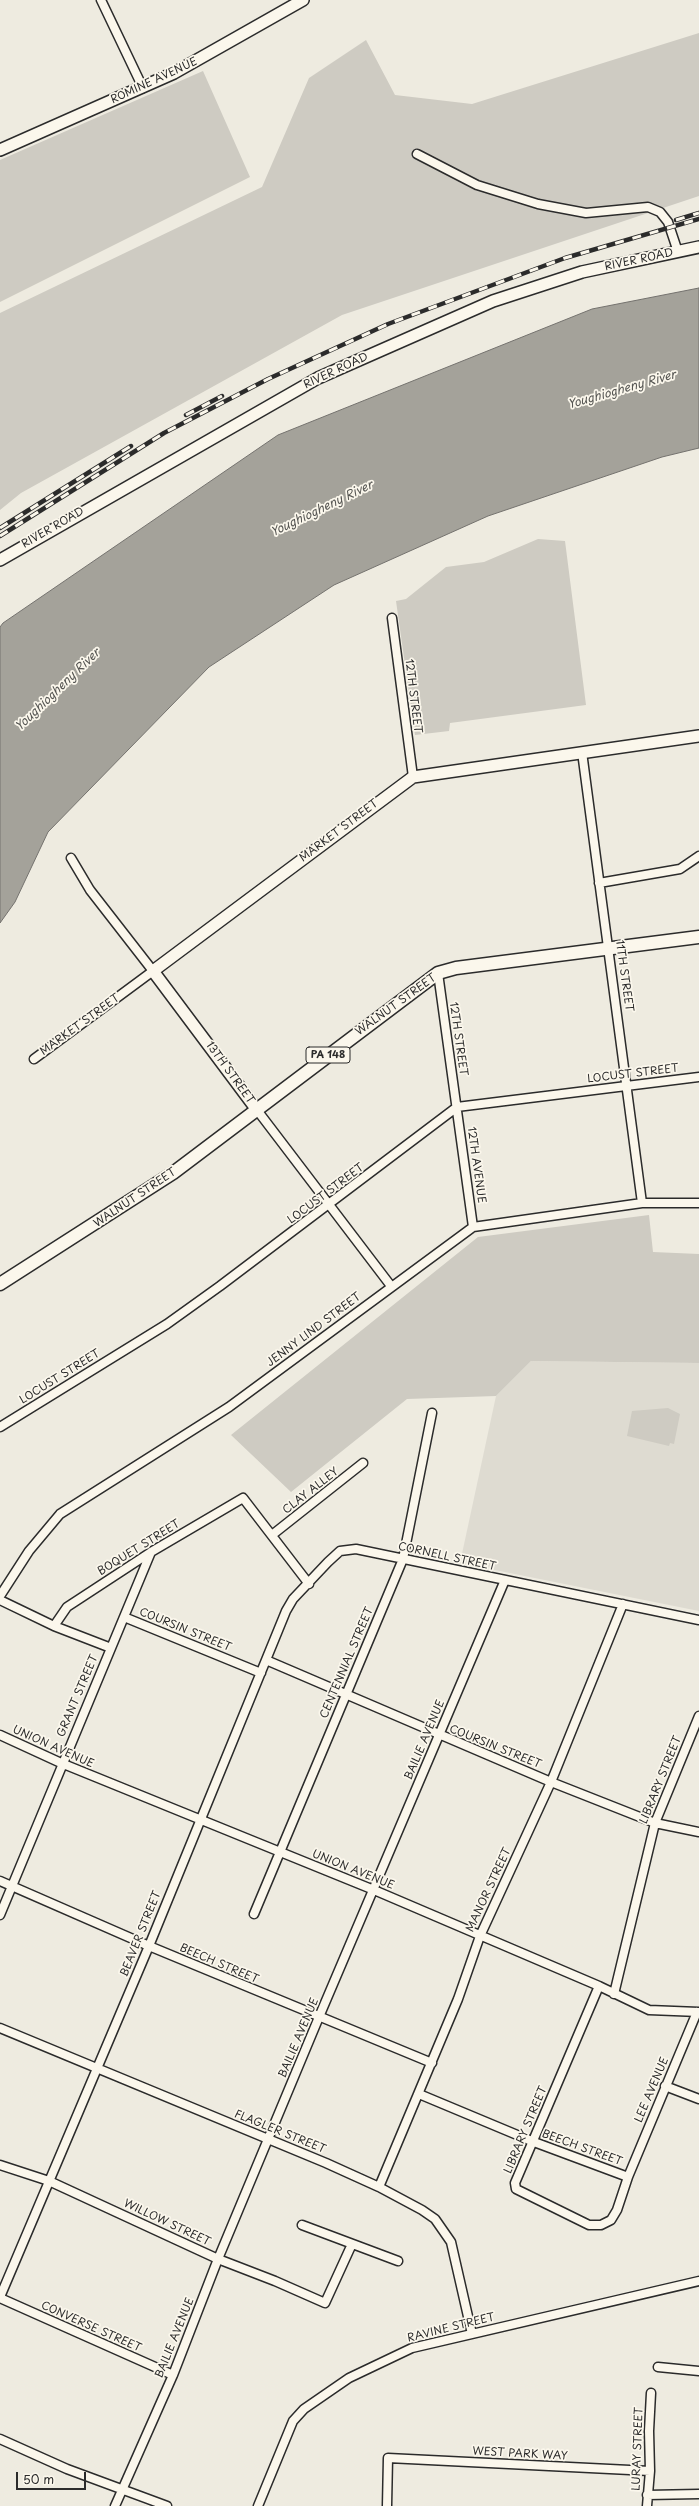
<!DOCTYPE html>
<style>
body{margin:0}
#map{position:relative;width:699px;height:2506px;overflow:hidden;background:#eeebe0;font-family:"Playpen Sans",sans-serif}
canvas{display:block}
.scale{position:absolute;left:16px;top:2472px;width:70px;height:18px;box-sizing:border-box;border:2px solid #2b2b2b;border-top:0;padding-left:5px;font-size:12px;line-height:14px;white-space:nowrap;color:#2b2b2b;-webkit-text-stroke:3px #fbf7ec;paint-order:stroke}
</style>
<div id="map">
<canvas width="699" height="2506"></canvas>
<div class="scale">50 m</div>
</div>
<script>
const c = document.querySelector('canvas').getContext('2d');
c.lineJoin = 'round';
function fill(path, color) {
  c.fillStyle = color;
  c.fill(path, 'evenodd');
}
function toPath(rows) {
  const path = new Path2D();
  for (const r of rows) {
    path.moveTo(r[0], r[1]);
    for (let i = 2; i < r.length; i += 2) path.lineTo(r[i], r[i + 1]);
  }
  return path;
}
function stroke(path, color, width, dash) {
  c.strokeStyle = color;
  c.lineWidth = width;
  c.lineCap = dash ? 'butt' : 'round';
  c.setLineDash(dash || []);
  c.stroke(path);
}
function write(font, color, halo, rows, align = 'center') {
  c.font = font + ' "Playpen Sans",sans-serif';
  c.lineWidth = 3.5;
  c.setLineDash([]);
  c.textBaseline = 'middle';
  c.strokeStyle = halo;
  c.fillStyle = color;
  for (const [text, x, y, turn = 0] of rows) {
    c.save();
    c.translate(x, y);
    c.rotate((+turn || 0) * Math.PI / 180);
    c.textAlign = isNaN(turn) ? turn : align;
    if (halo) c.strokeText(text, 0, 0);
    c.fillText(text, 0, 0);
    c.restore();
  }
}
const built = toPath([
 [531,1361,699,1363,699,1611,460,1563,496,1396]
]);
const green = toPath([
 [699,33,699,196,342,315,21,493,0,510,0,313,262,187,309,78,366,40,395,95,472,104],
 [203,71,250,177,0,302,0,160],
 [538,539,565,541,586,705,450,723,449,731,415,735,396,601,406,599,446,567,484,562],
 [649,1215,653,1252,699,1254,699,1363,531,1361,496,1396,407,1399,291,1492,231,1435,478,1237],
 [668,1408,680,1414,674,1444,670,1443,669,1446,627,1436,632,1411]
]);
const water = toPath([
 [699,288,699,448,662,457,488,516,334,585,209,667,48,832,15,902,0,923,0,627,3,623,278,435,592,309,699,288]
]);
const street = toPath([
 [101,0,143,88],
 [417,154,477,185,538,204,586,213,648,207,660,212,668,222,678,252],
 [392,618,413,777],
 [582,752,642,1203],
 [599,883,680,869,699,856],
 [438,973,473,1227],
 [34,1059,153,971,90,890,71,858],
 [257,1110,391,1286],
 [0,1427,167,1324,220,1286,457,1107,699,1077],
 [272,1535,363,1463],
 [0,1596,29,1551,60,1514,229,1407,473,1227,642,1203,699,1203],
 [0,1600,54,1626,111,1648],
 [124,1617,261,1673],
 [54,1626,67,1607,151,1552,243,1498,309,1584],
 [266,1660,551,1782,655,1823,699,1832],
 [0,1735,61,1763,374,1890,599,1986,649,2010,699,2012],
 [0,1881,149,1946,432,2063],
 [254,1914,403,1559,432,1413],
 [0,1915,151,1552],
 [599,1986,515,2183,516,2189,589,2225,601,2225,611,2220,617,2210,628,2177,697,2012],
 [614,1994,655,1823,699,1716],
 [0,2028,326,2163,379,2187,422,2210,435,2219,451,2242,472,2334],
 [665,2086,699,2099],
 [419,2094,534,2142,628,2177],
 [0,2165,49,2181,218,2259,275,2281,325,2303,352,2244],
 [379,2187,458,1999,480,1936,551,1782,623,1604],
 [302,2225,398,2261],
 [0,2297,149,1946,286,1611,293,1599,328,1562,340,1551,356,1549,699,1620],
 [0,2298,173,2375],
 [658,2367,699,2371],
 [0,2439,67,2469,167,2506],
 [647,2495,699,2494],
 [115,2506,173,2375,218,2259,319,2017,505,1580],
 [258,2506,293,2421,304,2409,349,2378,412,2348,699,2281],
 [387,2506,388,2458,650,2471],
 [647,2506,650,2471,649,2431,651,2393]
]);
const secondary = toPath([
 [0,150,174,73,303,0],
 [0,560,318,378,493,301,582,272,699,247],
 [257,1110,153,971,413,777,699,736]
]);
const primary = toPath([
 [0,1284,173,1173,438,973,456,968,699,937]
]);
const rail = toPath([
 [676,220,699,213],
 [186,415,222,396],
 [0,528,131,446],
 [0,536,164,433,268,379,388,324,565,258,699,219]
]);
const shields = [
 [328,1055,44]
];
const shieldNames = [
 ["PA 148",328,1055]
];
const streetNames = [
 ["ROMINE AVENUE",154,81,-25],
 ["RIVER ROAD",639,260,-12],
 ["RIVER ROAD",336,371,-25],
 ["RIVER ROAD",53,528,-30],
 ["12TH STREET",413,696,83],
 ["MARKET STREET",339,831,-37],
 ["11TH STREET",624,976,82],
 ["WALNUT STREET",396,1005,-36],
 ["MARKET STREET",80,1025,-36],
 ["12TH STREET",458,1039,82],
 ["13TH STREET",230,1073,54],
 ["LOCUST STREET",633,1074,-7],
 ["12TH AVENUE",476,1165,82],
 ["LOCUST STREET",326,1194,-37],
 ["WALNUT STREET",135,1198,-34],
 ["JENNY LIND STREET",314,1330,-37],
 ["LOCUST STREET",60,1377,-32],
 ["CLAY ALLEY",311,1491,-38],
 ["BOQUET STREET",139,1548,-32],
 ["CORNELL STREET",447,1557,12],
 ["COURSIN STREET",185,1630,22],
 ["CENTENNIAL STREET",347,1663,-67],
 ["GRANT STREET",78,1696,-67],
 ["BAILIE AVENUE",425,1740,-67],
 ["UNION AVENUE",53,1747,24],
 ["COURSIN STREET",495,1747,22],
 ["LIBRARY STREET",661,1780,-68],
 ["UNION AVENUE",353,1870,22],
 ["MANOR STREET",489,1890,-65],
 ["BEAVER STREET",141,1934,-68],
 ["BEECH STREET",219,1964,23],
 ["BAILIE AVENUE",299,2038,-67],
 ["LEE AVENUE",652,2090,-67],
 ["LIBRARY STREET",526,2130,-67],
 ["FLAGLER STREET",280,2132,22],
 ["BEECH STREET",582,2148,20],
 ["WILLOW STREET",167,2223,25],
 ["CONVERSE STREET",91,2327,24],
 ["RAVINE STREET",451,2328,-14],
 ["BAILIE AVENUE",175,2338,-68],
 ["LURAY STREET",638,2449,-88],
 ["WEST PARK WAY",520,2454,3]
];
const waterNames = [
 ["Youghiogheny River",622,390,-16],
 ["Youghiogheny River",322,509,-26],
 ["Youghiogheny River",58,690,-44]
];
fill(built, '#dedbd1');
fill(green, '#cecbc2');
fill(water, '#a4a29a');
stroke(water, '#74726e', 1);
stroke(street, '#2b2b2b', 11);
stroke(secondary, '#2b2b2b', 14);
stroke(primary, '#2b2b2b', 15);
stroke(street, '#fbf7ec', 8);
stroke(secondary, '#fbf7ec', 11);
stroke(primary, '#fbf7ec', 12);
stroke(rail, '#2b2b2b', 4.5);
stroke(rail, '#fbf7ec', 3, [9]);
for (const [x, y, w] of shields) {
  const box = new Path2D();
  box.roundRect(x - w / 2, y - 8, w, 16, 3);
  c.fillStyle = '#fbf7ec';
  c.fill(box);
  stroke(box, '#2b2b2b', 1);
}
write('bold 10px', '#2b2b2b', null, shieldNames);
write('11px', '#2b2b2b', '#fbf7ec', streetNames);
write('italic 12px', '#555552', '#fbf7ec', waterNames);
</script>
